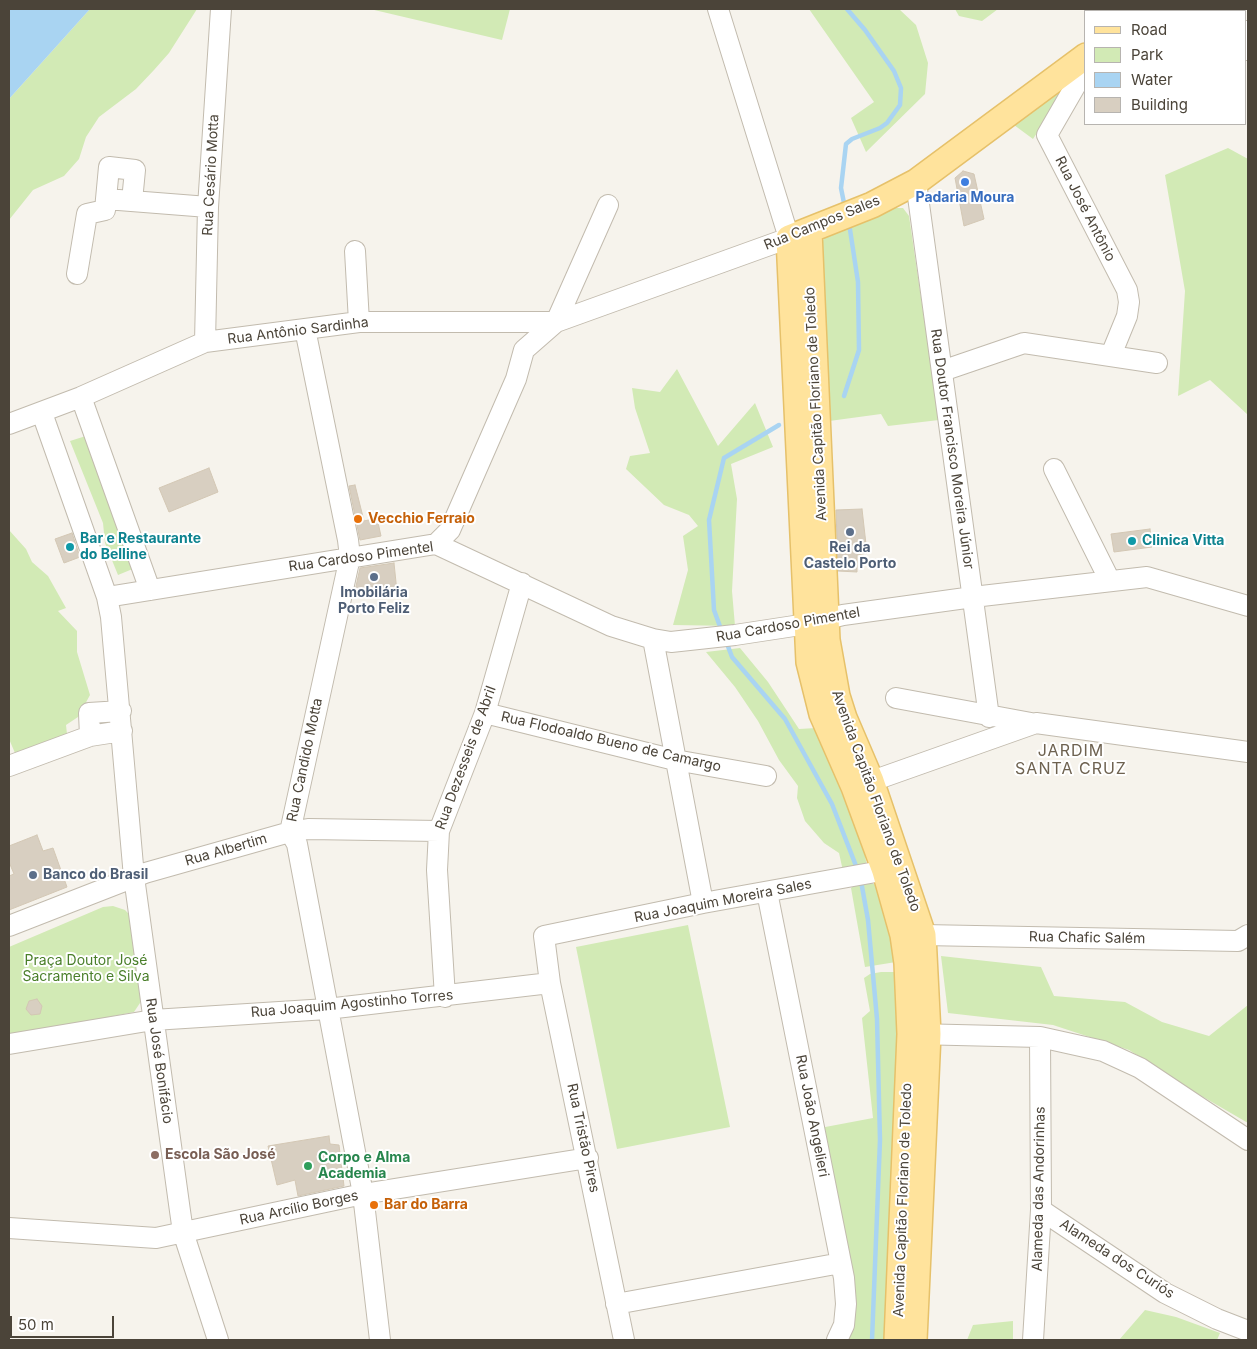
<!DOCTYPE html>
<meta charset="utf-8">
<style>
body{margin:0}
#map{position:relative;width:1257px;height:1349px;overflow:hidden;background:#f6f3ec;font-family:Inter,sans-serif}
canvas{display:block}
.frame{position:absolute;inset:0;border:10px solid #4b4439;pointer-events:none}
.legend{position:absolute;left:1084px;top:10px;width:162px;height:115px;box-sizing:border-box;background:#fff;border:1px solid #b7b4b0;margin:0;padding:6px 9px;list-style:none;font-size:15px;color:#4b4439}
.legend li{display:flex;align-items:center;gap:10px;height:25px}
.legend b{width:25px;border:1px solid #b7b4b0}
.scale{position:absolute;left:10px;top:1316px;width:104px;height:22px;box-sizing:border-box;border:2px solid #4b4439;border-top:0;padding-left:6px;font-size:15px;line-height:18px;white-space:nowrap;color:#4b4439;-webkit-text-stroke:4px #fff;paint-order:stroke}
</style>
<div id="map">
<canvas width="1257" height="1349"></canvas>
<div class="frame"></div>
<ul class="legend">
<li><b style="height:6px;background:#ffe39c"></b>Road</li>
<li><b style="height:14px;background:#d2eab5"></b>Park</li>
<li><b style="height:14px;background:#a9d4f2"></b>Water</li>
<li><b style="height:14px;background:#d8cfc1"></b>Building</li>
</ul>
<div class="scale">50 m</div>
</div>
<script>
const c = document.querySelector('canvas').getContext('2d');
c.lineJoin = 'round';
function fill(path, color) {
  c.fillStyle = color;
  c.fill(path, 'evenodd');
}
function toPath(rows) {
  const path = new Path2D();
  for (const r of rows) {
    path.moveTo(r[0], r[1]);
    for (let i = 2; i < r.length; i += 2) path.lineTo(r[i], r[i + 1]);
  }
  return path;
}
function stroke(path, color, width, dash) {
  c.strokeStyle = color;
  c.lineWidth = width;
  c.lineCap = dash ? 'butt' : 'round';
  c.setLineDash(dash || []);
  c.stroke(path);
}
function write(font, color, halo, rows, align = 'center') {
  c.font = font + ' Inter,sans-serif';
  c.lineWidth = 4;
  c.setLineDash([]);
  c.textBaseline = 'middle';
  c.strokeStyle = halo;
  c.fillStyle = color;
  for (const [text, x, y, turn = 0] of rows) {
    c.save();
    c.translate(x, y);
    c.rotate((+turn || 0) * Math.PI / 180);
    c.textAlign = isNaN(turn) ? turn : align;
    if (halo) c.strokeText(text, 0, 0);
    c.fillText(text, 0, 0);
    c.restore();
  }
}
const green = toPath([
 [90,9,197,9,169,53,154,70,136,89,99,117,86,137,79,159,64,176,33,190,9,220,9,99],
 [370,9,510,9,502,40],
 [809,9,899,9,916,25,928,63,925,94,866,152,851,118,874,102],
 [955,9,998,9,982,21,959,16],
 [1067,87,1033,139,1014,125],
 [1228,148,1248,159,1248,415,1210,380,1178,396,1185,291,1165,175],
 [891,208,903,208,909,216,939,420,888,426,881,414,822,422,819,246,826,236],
 [677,369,718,446,755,403,773,447,731,464,737,499,732,591,735,626,673,625,688,570,683,536,698,526,689,515,664,505,626,469,630,456,650,453,635,408,632,388,660,392],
 [89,435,135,568,118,575,105,543,103,523,70,441],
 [9,530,26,549,32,562,48,576,66,608,58,611,77,631,77,652,90,695,78,717,66,725,67,734,15,753,9,739],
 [740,648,768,682,799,729,816,728,864,849,867,867,843,871,839,853,824,843,805,821,797,798,798,786,779,760,758,721,735,687,706,652],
 [867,881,876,885,884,894,896,962,865,967,851,888,856,883],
 [113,906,125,910,132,917,142,1000,134,1012,9,1037,9,947,103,907],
 [688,925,730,1127,617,1149,576,947],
 [941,956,1041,967,1054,996,1125,1002,1162,1022,1209,1036,1248,1005,1248,1123,1186,1087,1129,1050,1053,1025,948,1013],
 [881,972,896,972,900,1025,888,1340,845,1340,820,1128,873,1118,862,1018,870,1011,864,978,870,974],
 [1145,1310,1176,1317,1220,1333,1217,1340,1119,1340],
 [1013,1321,1013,1340,967,1340,973,1325]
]);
const water = toPath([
 [9,9,90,9,9,99]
]);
const stream = toPath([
 [845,208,841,188,846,144,852,139,880,128,887,123,900,105,901,88,894,71,865,30,847,9],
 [844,396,859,350,858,282,849,223],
 [722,632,714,610,709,520,724,458,779,425],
 [726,641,732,657,785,719,832,804,858,871],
 [861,881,868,920,877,1019,880,1140,872,1340]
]);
const building = toPath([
 [963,171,974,174,984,219,964,226,955,178,963,171],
 [209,468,218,492,169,512,159,488,209,468],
 [355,485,364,521,377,518,381,536,360,540,349,486,355,485],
 [862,509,867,553,857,555,857,572,838,571,836,510,862,509],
 [1150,529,1152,547,1114,552,1111,534,1150,529],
 [72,533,80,557,64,563,55,539,72,533],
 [394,563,397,592,391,590,390,598,355,591,360,568,394,563],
 [37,835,43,851,53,848,67,887,9,910,9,876,14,874,9,862,9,846,37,835],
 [37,999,42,1006,40,1014,31,1015,26,1009,29,1001,37,999],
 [329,1136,330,1144,339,1145,344,1186,298,1196,295,1180,277,1185,268,1146,329,1136]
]);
const minor = toPath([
 [1225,9,1226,11],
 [1246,31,1248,31],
 [1246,46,1248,50],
 [1074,67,1077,83,1047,135,1127,290,1129,302,1127,316,1111,355],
 [916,182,989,717],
 [106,199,109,167,135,170,132,201],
 [355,251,359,322],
 [77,274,87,214,105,210,106,199,208,207],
 [305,329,348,540,350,557,290,832,297,844,363,1194,380,1340],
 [205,342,208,207,221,9],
 [942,371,1024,343,1157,363],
 [81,397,150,590],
 [42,413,107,597,111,617,134,877,180,1211,183,1232,218,1340],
 [9,424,81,397,205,342,359,322,556,322,789,238,718,9],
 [1054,469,1110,581],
 [436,544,450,530,516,379,524,350,556,322,608,205],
 [107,597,436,544,611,626,653,639,671,642,735,635,807,624,843,615,973,597,1147,577,1248,606],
 [653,639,703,903],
 [896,698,1031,723],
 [485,713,675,760,766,776],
 [90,736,89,713,121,711],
 [9,766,90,736,122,731],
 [858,786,1036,723,1248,752],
 [767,892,844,1278,846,1304,844,1325,837,1340],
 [9,926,145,873,290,832,308,829,439,831],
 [923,935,1238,941,1248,935],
 [445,997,437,870,439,831,485,713,522,583],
 [915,1034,1040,1037,1103,1051,1140,1068,1248,1140],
 [9,1044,153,1020,327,1009,550,983],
 [1041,1210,1165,1293,1217,1319,1248,1331],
 [9,1228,156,1238,363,1194,588,1158],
 [616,1304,841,1263],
 [624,1340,550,983,544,936,703,903,898,868],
 [1033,1340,1041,1210,1040,1037]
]);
const major = toPath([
 [1136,11,1139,9],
 [809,231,827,640,837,696,844,718,871,781,923,935,928,1034,914,1340],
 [897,1340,910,1034,907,963,903,935,885,871,854,787,822,714,809,662,789,238,872,205,916,182,1086,56]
]);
const markers = [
 [965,182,5,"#3f7fe0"],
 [358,519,5,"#e8710a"],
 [850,532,5,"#5c6f8a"],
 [1132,541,5,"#0f9aa8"],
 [70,547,5,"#0f9aa8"],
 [374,577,5,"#5c6f8a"],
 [33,875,5,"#5c6f8a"],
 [155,1155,5,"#8d6e63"],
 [308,1166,5,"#2e9e5b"],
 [374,1205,5,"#e8710a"]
];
const streetNames = [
 ["Rua Cesário Motta",211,175,-87],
 ["Rua José Antônio",1085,209,63],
 ["Rua Campos Sales",822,223,-22],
 ["Rua Antônio Sardinha",298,331,-7],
 ["Avenida Capitão Floriano de Toledo",816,404,-93],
 ["Rua Doutor Francisco Moreira Júnior",952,449,82],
 ["Rua Cardoso Pimentel",361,557,-8],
 ["Rua Cardoso Pimentel",788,625,-10],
 ["Rua Flodoaldo Bueno de Camargo",611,742,13],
 ["Rua Dezesseis de Abril",466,758,-70],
 ["Rua Candido Motta",305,760,-78],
 ["Avenida Capitão Floriano de Toledo",876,801,70],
 ["Rua Albertim",226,850,-16],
 ["Rua Joaquim Moreira Sales",723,901,-11],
 ["Rua Chafic Salém",1087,938,1],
 ["Rua Joaquim Agostinho Torres",352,1004,-5],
 ["Rua José Bonifácio",159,1061,82],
 ["Rua João Angelieri",812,1116,79],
 ["Rua Tristão Pires",583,1138,78],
 ["Alameda das Andorinhas",1039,1189,-89],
 ["Avenida Capitão Floriano de Toledo",903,1200,-88],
 ["Rua Arcílio Borges",299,1208,-12],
 ["Alameda dos Curiós",1117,1259,33]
];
const shopNames = [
 ["Padaria Moura",965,198]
];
const foodNames = [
 ["Vecchio Ferraio",368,519],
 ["Bar do Barra",384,1205]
];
const cultureNames = [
 ["Bar e Restaurante",80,539],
 ["do Belline",80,555],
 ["Clinica Vitta",1142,541]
];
const serviceNames = [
 ["Rei da",850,548],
 ["Castelo Porto",850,564],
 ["Imobilária",374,593],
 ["Porto Feliz",374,609],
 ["Banco do Brasil",43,875,"left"]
];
const parkNames = [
 ["Praça Doutor José",86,961],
 ["Sacramento e Silva",86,977]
];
const educationNames = [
 ["Escola São José",165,1155]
];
const leisureNames = [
 ["Corpo e Alma",318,1158],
 ["Academia",318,1174]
];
const quarterNames = [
 ["JARDIM",1071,751],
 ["SANTA CRUZ",1071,769]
];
fill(green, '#d2eab5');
fill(water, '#a9d4f2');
stroke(stream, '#a9d4f2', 4.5);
fill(building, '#d8cfc1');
stroke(building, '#d3c7b4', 1);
stroke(minor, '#c2bbae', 22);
stroke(major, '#e6c16a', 28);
stroke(minor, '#fff', 20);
stroke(major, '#ffe39c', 25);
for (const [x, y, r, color] of markers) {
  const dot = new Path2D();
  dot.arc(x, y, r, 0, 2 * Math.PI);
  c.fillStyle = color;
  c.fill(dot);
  stroke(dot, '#fff', 2);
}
write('14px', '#4b4439', '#fff', streetNames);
write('bold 14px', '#366cbe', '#fff', shopNames);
write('bold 14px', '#c56008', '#fff', foodNames, 'left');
write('bold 14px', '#0d838f', '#fff', cultureNames, 'left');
write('bold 14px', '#4e5e75', '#fff', serviceNames);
write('14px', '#4a7f2a', '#fff', parkNames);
write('bold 14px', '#785e54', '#fff', educationNames, 'left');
write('bold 14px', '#27864d', '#fff', leisureNames, 'left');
c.letterSpacing = '1px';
write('16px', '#6e6250', '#fff', quarterNames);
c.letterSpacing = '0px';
</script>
